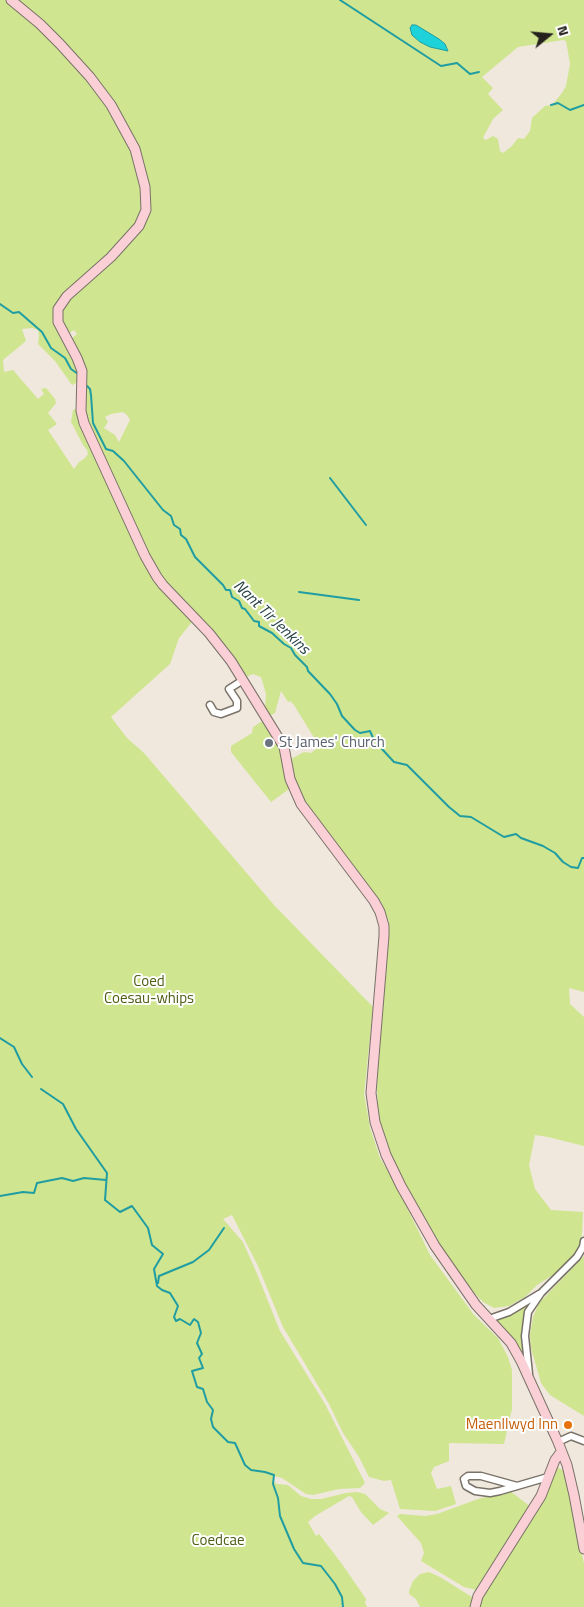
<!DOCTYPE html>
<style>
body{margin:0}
#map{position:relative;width:584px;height:1607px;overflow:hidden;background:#f0e8dd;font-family:"Titillium Web",sans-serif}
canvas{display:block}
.north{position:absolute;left:524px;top:10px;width:50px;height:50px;-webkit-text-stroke:4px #fff;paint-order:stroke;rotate:73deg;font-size:14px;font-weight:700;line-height:20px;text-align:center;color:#25221e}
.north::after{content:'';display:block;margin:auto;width:18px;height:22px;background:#25221e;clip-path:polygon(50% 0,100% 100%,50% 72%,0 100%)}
</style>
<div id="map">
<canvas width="584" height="1607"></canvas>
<div class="north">N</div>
</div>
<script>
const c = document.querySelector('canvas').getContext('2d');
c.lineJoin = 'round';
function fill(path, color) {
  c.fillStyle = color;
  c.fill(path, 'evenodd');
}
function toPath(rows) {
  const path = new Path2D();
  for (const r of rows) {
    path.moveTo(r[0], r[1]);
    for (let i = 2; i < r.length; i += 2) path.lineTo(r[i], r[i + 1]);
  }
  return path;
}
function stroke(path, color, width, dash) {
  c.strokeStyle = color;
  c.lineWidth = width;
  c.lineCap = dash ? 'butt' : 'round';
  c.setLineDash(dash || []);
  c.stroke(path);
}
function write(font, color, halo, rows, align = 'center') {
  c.font = font + ' "Titillium Web",sans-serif';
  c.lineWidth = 4;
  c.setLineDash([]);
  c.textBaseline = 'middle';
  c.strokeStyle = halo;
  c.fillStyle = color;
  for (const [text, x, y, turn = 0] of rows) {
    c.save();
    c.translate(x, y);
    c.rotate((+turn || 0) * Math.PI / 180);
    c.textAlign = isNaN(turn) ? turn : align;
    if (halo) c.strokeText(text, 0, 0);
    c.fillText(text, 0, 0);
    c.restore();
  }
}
const green = toPath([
 [0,0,584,0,584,992,569,988,570,1004,584,1017,584,1146,548,1137,535,1135,529,1165,535,1189,551,1210,583,1212,582,1233,580,1246,575,1254,553,1275,537,1285,525,1297,509,1306,494,1308,483,1302,465,1283,413,1203,393,1161,379,1128,377,1088,380,1022,389,922,384,910,302,798,291,772,291,759,304,752,311,753,321,745,313,736,294,705,290,701,288,702,281,691,275,713,270,716,265,708,266,694,261,677,253,674,246,677,231,661,234,658,228,648,210,628,179,597,139,552,151,575,192,622,179,638,170,664,111,717,127,738,144,753,274,905,373,1007,364,1094,370,1128,380,1158,394,1181,430,1255,474,1315,498,1338,508,1357,512,1370,512,1409,504,1444,449,1443,449,1461,434,1467,431,1473,437,1489,451,1486,456,1504,435,1511,400,1509,391,1480,384,1481,369,1477,359,1457,343,1433,329,1404,283,1327,258,1266,232,1215,223,1219,243,1242,258,1276,280,1331,325,1404,365,1483,360,1488,339,1489,313,1495,306,1494,282,1478,274,1476,273,1481,277,1484,288,1485,301,1496,311,1499,321,1499,346,1493,357,1492,365,1494,380,1509,389,1513,373,1525,361,1512,352,1497,349,1496,315,1516,308,1522,316,1536,319,1534,342,1564,366,1599,365,1603,367,1607,0,1607],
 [563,40,566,41,570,64,566,86,562,93,552,105,545,106,532,118,530,131,524,139,518,138,512,146,503,153,500,151,498,139,493,136,486,140,483,138,493,119,503,110,488,94,493,88,482,77,518,47],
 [32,328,38,330,39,335,38,344,55,361,72,385,78,382,76,367,59,335,64,328,68,334,74,330,77,334,71,339,86,374,78,408,73,410,71,422,83,445,87,450,88,454,85,458,79,462,74,469,48,430,57,424,48,413,56,403,55,399,46,388,41,389,44,394,38,399,13,370,4,372,3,360,26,341,22,329],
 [123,412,127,415,130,420,119,442,115,435,104,428,108,422,105,417,111,414],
 [264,720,282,746,292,787,271,802,231,752,231,746,252,733,253,727],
 [584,1256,584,1416,550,1395,541,1383,531,1348,530,1335,533,1317,539,1303],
 [528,1304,525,1317,525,1365,495,1320,519,1311],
 [556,1468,559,1468,566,1472,584,1564,584,1607,478,1607,482,1597],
 [510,1491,531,1507,480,1587,477,1590,464,1587,421,1561,424,1553,421,1543,397,1516,400,1514,425,1516,437,1514,478,1499],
 [429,1572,440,1577,472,1597,471,1607,420,1607,416,1599,409,1594,409,1591,413,1581,420,1574]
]);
const water = toPath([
 [412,25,416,25,439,39,445,44,448,51,430,47,420,42,412,35,410,28,412,25]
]);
const stream = toPath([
 [340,0,441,66,457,63,470,74,479,72],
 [551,105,558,103,570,110,584,105],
 [0,304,13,313,19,312,42,332,51,348,65,358,71,369,78,374],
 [85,384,90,389,91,395,93,423,106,449,113,451,124,461,163,510,171,516,174,525,180,529,181,535,186,539,195,557,223,585,226,590,230,590,232,597,239,601,242,608,245,609,254,621,259,622,259,626,272,633,284,644,291,648,295,655,307,667,308,671,330,694,337,704,342,716,355,730,360,733,370,731,373,738,384,744,382,749,394,762,407,765,449,807,460,816,471,817,504,837,516,834,521,838,543,846,555,853,563,862,571,867,578,868,582,858,584,858],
 [330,478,366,525],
 [299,592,359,600],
 [0,1038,14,1047,22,1064,32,1077],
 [41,1089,63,1104,76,1129,107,1173,105,1200,120,1212,132,1206,148,1228,152,1245,163,1254,154,1269,157,1286,162,1290,170,1293,178,1306,174,1317,176,1321,180,1319,190,1325,194,1319,198,1322,201,1333,197,1343,202,1354,199,1358,203,1368,192,1371,197,1387,203,1389,207,1402,213,1410,211,1419,213,1427,228,1442,235,1443,245,1465,251,1470,265,1472,274,1475,273,1484,278,1498,280,1516,294,1549,303,1563,321,1566,335,1584,342,1597,343,1607],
 [0,1196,23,1192,34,1193,37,1183,62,1178,73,1181,84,1178,106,1180],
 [158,1283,159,1276,193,1262,209,1250,224,1228]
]);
const street = toPath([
 [210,705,214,712,221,714,237,708,237,701,229,689,243,680],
 [489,1319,509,1312,539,1294],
 [529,1374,525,1336,528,1312,541,1293,577,1257,583,1247,584,1241],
 [558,1442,571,1436,584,1441],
 [517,1486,481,1476,468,1476,464,1479,466,1486,475,1491,490,1493,500,1491,548,1477]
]);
const secondary = toPath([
 [11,0,40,24,60,44,90,77,111,105,135,149,145,187,146,210,139,226,111,257,67,296,58,309,58,322,77,358,82,371,81,411,84,423,145,556,157,577,163,585,209,633,231,661,284,747,290,779,301,804,374,901,380,912,384,926,384,936,371,1093,375,1122,386,1155,401,1186,435,1246,476,1305,511,1343,521,1361,558,1442,567,1465,574,1495,584,1549],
 [475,1607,478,1596,541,1496,555,1460,561,1452]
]);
const markers = [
 [269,743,5,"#6b7280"],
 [568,1425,5,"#e8710a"]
];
const worshipNames = [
 ["St James' Church",279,743]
];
const parkNames = [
 ["Coed",149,982],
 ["Coesau-whips",149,999],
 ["Coedcae",218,1541]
];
const foodNames = [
 ["Maenllwyd Inn",558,1425]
];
const waterNames = [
 ["Nant Tir Jenkins",271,618,44]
];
fill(green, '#cfe58f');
fill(water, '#1ed2da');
stroke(water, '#209da2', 1);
stroke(stream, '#209da2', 2);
stroke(street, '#797268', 9);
stroke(secondary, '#797268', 11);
stroke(street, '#fff', 6);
stroke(secondary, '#fad0d6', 9);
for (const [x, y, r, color] of markers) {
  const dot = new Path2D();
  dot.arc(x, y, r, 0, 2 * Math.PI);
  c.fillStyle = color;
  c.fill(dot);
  stroke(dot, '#fff', 2);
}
write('15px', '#5b616d', '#fff', worshipNames, 'left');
write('15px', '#4f5e16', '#fff', parkNames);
write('15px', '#c56008', '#fff', foodNames, 'right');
write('italic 16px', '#294345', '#fff', waterNames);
</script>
